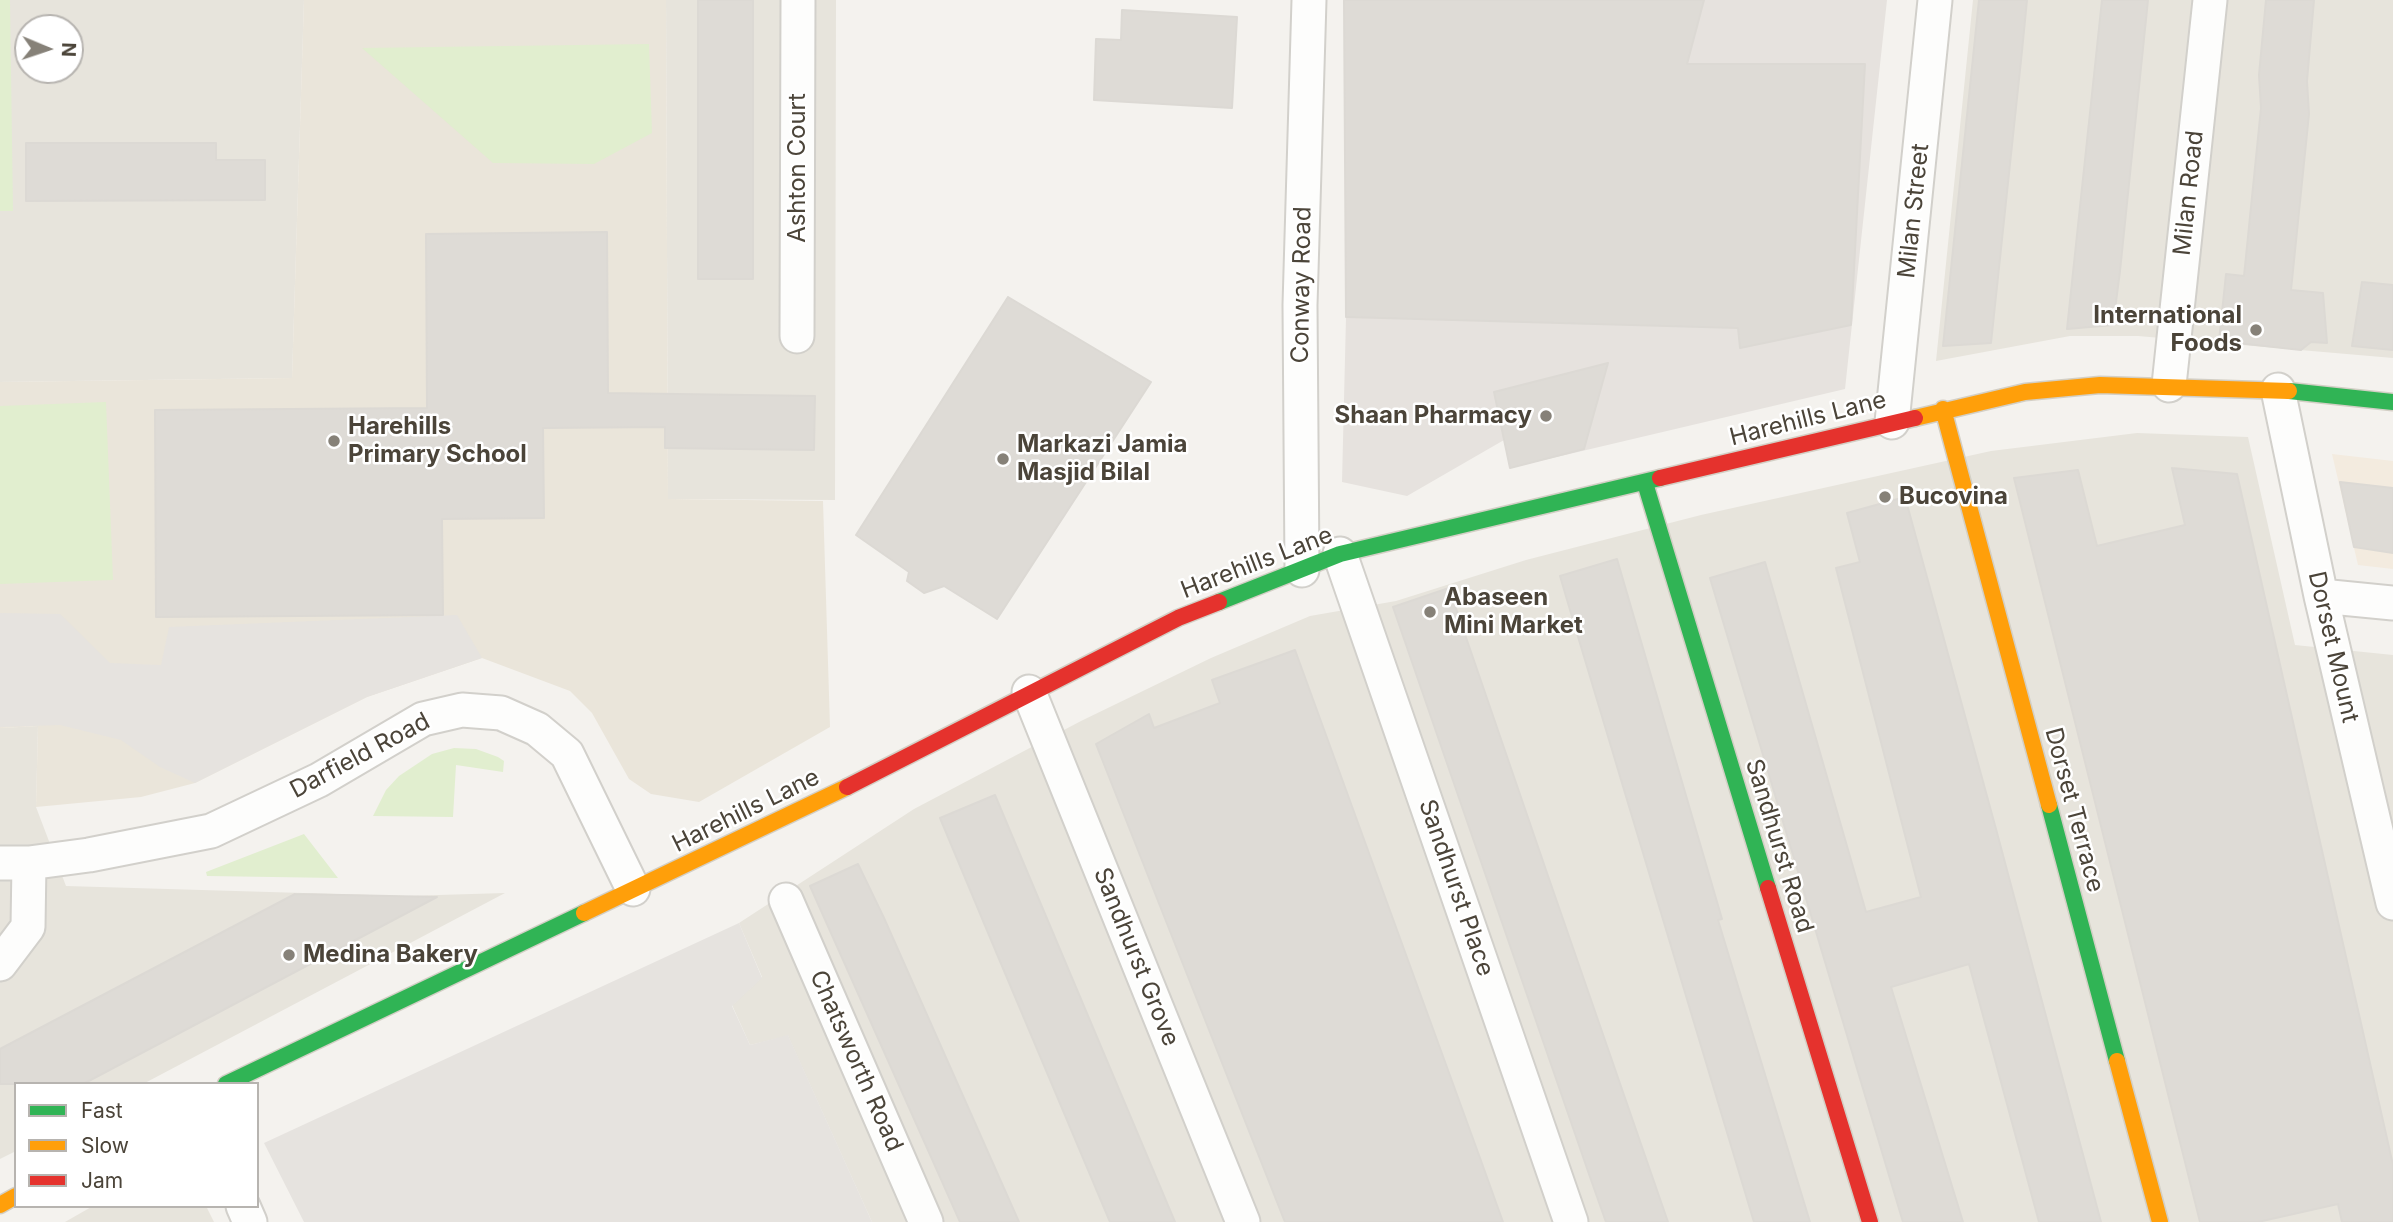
<!DOCTYPE html>
<style>
body{margin:0}
#map{position:relative;width:2393px;height:1222px;overflow:hidden;background:#f4f2ee;font-family:Inter,sans-serif}
canvas{display:block}
.legend{position:absolute;left:14px;top:1082px;width:245px;height:126px;box-sizing:border-box;background:#fff;border:2px solid #b7b4b0;margin:0;padding:9px 12px;list-style:none;font-size:21px;color:#4b4439}
.legend li{display:flex;align-items:center;gap:14px;height:35px}
.legend b{width:35px;border:2px solid #b7b4b0}
.north{position:absolute;left:14px;top:14px;width:70px;height:70px;box-sizing:border-box;background:#fff;border:2px solid #b7b4b0;border-radius:50%;rotate:92deg;font-size:19px;font-weight:700;line-height:28px;text-align:center;color:#4b4439}
.north::after{content:'';display:block;margin:auto;width:24px;height:32px;background:#868178;clip-path:polygon(50% 0,100% 100%,50% 72%,0 100%)}
</style>
<div id="map">
<canvas width="2393" height="1222"></canvas>
<ul class="legend">
<li><b style="height:9px;background:#30b455"></b>Fast</li>
<li><b style="height:9px;background:#ff9f0a"></b>Slow</li>
<li><b style="height:9px;background:#e5322d"></b>Jam</li>
</ul>
<div class="north">N</div>
</div>
<script>
const c = document.querySelector('canvas').getContext('2d');
c.lineJoin = 'round';
function fill(path, color) {
  c.fillStyle = color;
  c.fill(path, 'evenodd');
}
function toPath(rows) {
  const path = new Path2D();
  for (const r of rows) {
    path.moveTo(r[0], r[1]);
    for (let i = 2; i < r.length; i += 2) path.lineTo(r[i], r[i + 1]);
  }
  return path;
}
function stroke(path, color, width, dash) {
  c.strokeStyle = color;
  c.lineWidth = width;
  c.lineCap = dash ? 'butt' : 'round';
  c.setLineDash(dash || []);
  c.stroke(path);
}
function write(font, color, halo, rows, align = 'center') {
  c.font = font + ' Inter,sans-serif';
  c.lineWidth = 5;
  c.setLineDash([]);
  c.textBaseline = 'middle';
  c.strokeStyle = halo;
  c.fillStyle = color;
  for (const [text, x, y, turn = 0] of rows) {
    c.save();
    c.translate(x, y);
    c.rotate((+turn || 0) * Math.PI / 180);
    c.textAlign = isNaN(turn) ? turn : align;
    if (halo) c.strokeText(text, 0, 0);
    c.fillText(text, 0, 0);
    c.restore();
  }
}
const residential = toPath([
 [0,0,304,0,292,378,0,382],
 [28,28,70,28,70,70,28,70],
 [666,0,836,0,835,500,668,499],
 [1973,0,2393,0,2393,358,2138,336,2070,336,1936,361],
 [2137,433,2248,437,2295,645,2393,655,2393,1222,872,1222,788,1036,750,1045,732,1005,762,977,739,923,914,809,1081,721,1211,658,1310,616,1396,601,1526,560,1701,515,1991,451],
 [38,726,36,807,66,886,405,896,505,893,143,1084,16,1084,16,1151,0,1159,0,728],
 [93,1206,206,1206,214,1222,65,1222]
]);
const commercial = toPath([
 [2332,454,2393,461,2393,569,2358,565]
]);
const industrial = toPath([
 [1344,0,1887,0,1845,389,1510,468,1504,440,1407,496,1342,482,1346,317]
]);
const education = toPath([
 [304,0,666,0,668,499,823,501,830,727,699,802,651,794,629,779,592,713,570,691,482,658,367,697,195,783,141,797,36,807,38,726,0,728,0,382,292,378]
]);
const green = toPath([
 [0,0,10,0,13,211,0,211],
 [649,44,652,133,594,164,493,163,362,48],
 [106,402,113,580,0,584,0,406],
 [454,748,476,749,498,757,504,761,503,772,456,765,453,817,373,816,386,790,399,776,432,754],
 [304,834,338,878,207,876,206,872]
]);
const parking = toPath([
 [0,613,60,614,110,663,161,665,169,627,457,615,482,658,367,697,195,783,160,767,121,740,60,725,0,727],
 [739,923,762,978,732,1006,750,1045,788,1035,872,1222,304,1222,264,1143]
]);
const building = toPath([
 [698,0,753,0,753,279,698,279,698,0],
 [1344,0,1704,0,1687,64,1865,64,1851,325,1740,348,1738,328,1346,317,1344,0],
 [1979,0,2027,0,2022,51,1991,343,1943,346,1979,0],
 [2102,0,2148,0,2120,271,2113,325,2067,329,2102,0],
 [2266,0,2314,0,2307,81,2309,114,2291,290,2323,293,2327,343,2311,342,2301,350,2219,341,2226,274,2244,276,2261,108,2259,75,2266,0],
 [1122,10,1237,17,1232,108,1094,100,1096,39,1121,40,1122,10],
 [26,143,216,143,216,160,265,160,265,200,26,201,26,143],
 [607,232,608,393,815,396,814,450,665,448,665,427,543,428,544,518,442,519,443,615,156,617,155,410,427,408,426,234,607,232],
 [2362,282,2393,285,2393,350,2352,346,2362,282],
 [1008,297,1151,382,997,619,944,586,924,593,907,581,909,572,856,535,1008,297],
 [1608,363,1584,449,1510,468,1494,392,1608,363],
 [2172,468,2237,474,2393,1165,2393,1222,2342,1222,2338,1204,2258,1222,2200,1222,2014,478,2078,470,2097,546,2185,525,2172,468],
 [2340,482,2393,488,2393,553,2354,547,2340,482],
 [1905,497,1996,829,2101,1222,2039,1222,1969,964,1891,987,1963,1222,1903,1222,1710,578,1765,562,1866,912,1921,897,1836,568,1860,562,1847,513,1905,497],
 [1617,559,1722,919,1718,920,1738,986,1810,1222,1754,1222,1573,620,1560,576,1617,559],
 [1449,588,1547,873,1668,1222,1606,1222,1590,1177,1393,607,1449,588],
 [1295,650,1480,1158,1503,1222,1285,1222,1096,744,1149,714,1154,728,1220,703,1212,680,1295,650],
 [995,795,1029,876,1175,1222,1110,1222,994,947,940,818,995,795],
 [858,864,884,918,1019,1222,960,1222,940,1177,810,886,858,864],
 [295,894,437,897,83,1084,0,1084,0,1049,295,894]
]);
const street = toPath([
 [797,336,798,0],
 [2169,385,2210,0],
 [2278,390,2321,596,2393,903],
 [1892,422,1935,0],
 [1340,554,1571,1222],
 [1302,570,1300,305,1309,0],
 [2321,596,2393,603],
 [1029,692,1243,1222],
 [0,863,29,863,89,855,211,831,319,780,423,719,462,710,501,713,537,729,567,754,633,889],
 [786,900,926,1222],
 [0,964,28,927,29,863],
 [243,1206,250,1222]
]);
const fast = toPath([
 [2289,391,2393,402],
 [1645,483,1768,888],
 [1219,602,1340,554,1660,478],
 [2049,805,2117,1061],
 [226,1084,584,913]
]);
const slow = toPath([
 [1943,409,2049,805],
 [1915,418,2025,392,2100,385,2289,391],
 [584,913,847,787],
 [2117,1061,2160,1222],
 [0,1205,16,1196]
]);
const jam = toPath([
 [1660,478,1915,418],
 [847,787,1178,618,1219,602],
 [1768,888,1870,1222]
]);
const markers = [
 [2256,330,7,"#868178"],
 [1546,416,7,"#868178"],
 [334,441,7,"#868178"],
 [1003,459,7,"#868178"],
 [1885,497,7,"#868178"],
 [1430,612,7,"#868178"],
 [289,955,7,"#868178"]
];
const streetNames = [
 ["Ashton Court",798,168,-90],
 ["Milan Road",2189,193,-84],
 ["Milan Street",1914,211,-84],
 ["Conway Road",1302,285,-89],
 ["Harehills Lane",1808,419,-14],
 ["Harehills Lane",1257,563,-21],
 ["Dorset Mount",2333,647,77],
 ["Darfield Road",360,756,-28],
 ["Dorset Terrace",2074,810,75],
 ["Harehills Lane",746,811,-26],
 ["Sandhurst Road",1779,846,73],
 ["Sandhurst Place",1456,888,71],
 ["Sandhurst Grove",1136,957,68],
 ["Chatsworth Road",856,1061,66]
];
const poiNames = [
 ["International",2242,316,"right"],
 ["Foods",2242,344,"right"],
 ["Shaan Pharmacy",1532,416,"right"],
 ["Harehills",348,427],
 ["Primary School",348,455],
 ["Markazi Jamia",1017,445],
 ["Masjid Bilal",1017,473],
 ["Bucovina",1899,497],
 ["Abaseen",1444,598],
 ["Mini Market",1444,626],
 ["Medina Bakery",303,955]
];
fill(residential, '#e7e4dc');
fill(commercial, '#f3ebdf');
fill(industrial, '#e6e2de');
fill(education, '#eae5da');
fill(green, '#e1eecf');
fill(parking, '#e6e3df');
fill(building, '#dedbd6');
stroke(building, '#dcd9d4', 2);
stroke(street, '#d2d0cb', 37);
stroke(fast, '#d3cfc5', 19);
stroke(slow, '#d3cfc5', 19);
stroke(jam, '#d3cfc5', 19);
stroke(street, '#fdfdfc', 33);
stroke(fast, '#30b455', 16);
stroke(slow, '#ff9f0a', 16);
stroke(jam, '#e5322d', 16);
for (const [x, y, r, color] of markers) {
  const dot = new Path2D();
  dot.arc(x, y, r, 0, 2 * Math.PI);
  c.fillStyle = color;
  c.fill(dot);
  stroke(dot, '#fff', 2.5);
}
write('24px', '#4b4439', '#fff', streetNames);
write('bold 24px', '#4b4439', '#fff', poiNames, 'left');
</script>
